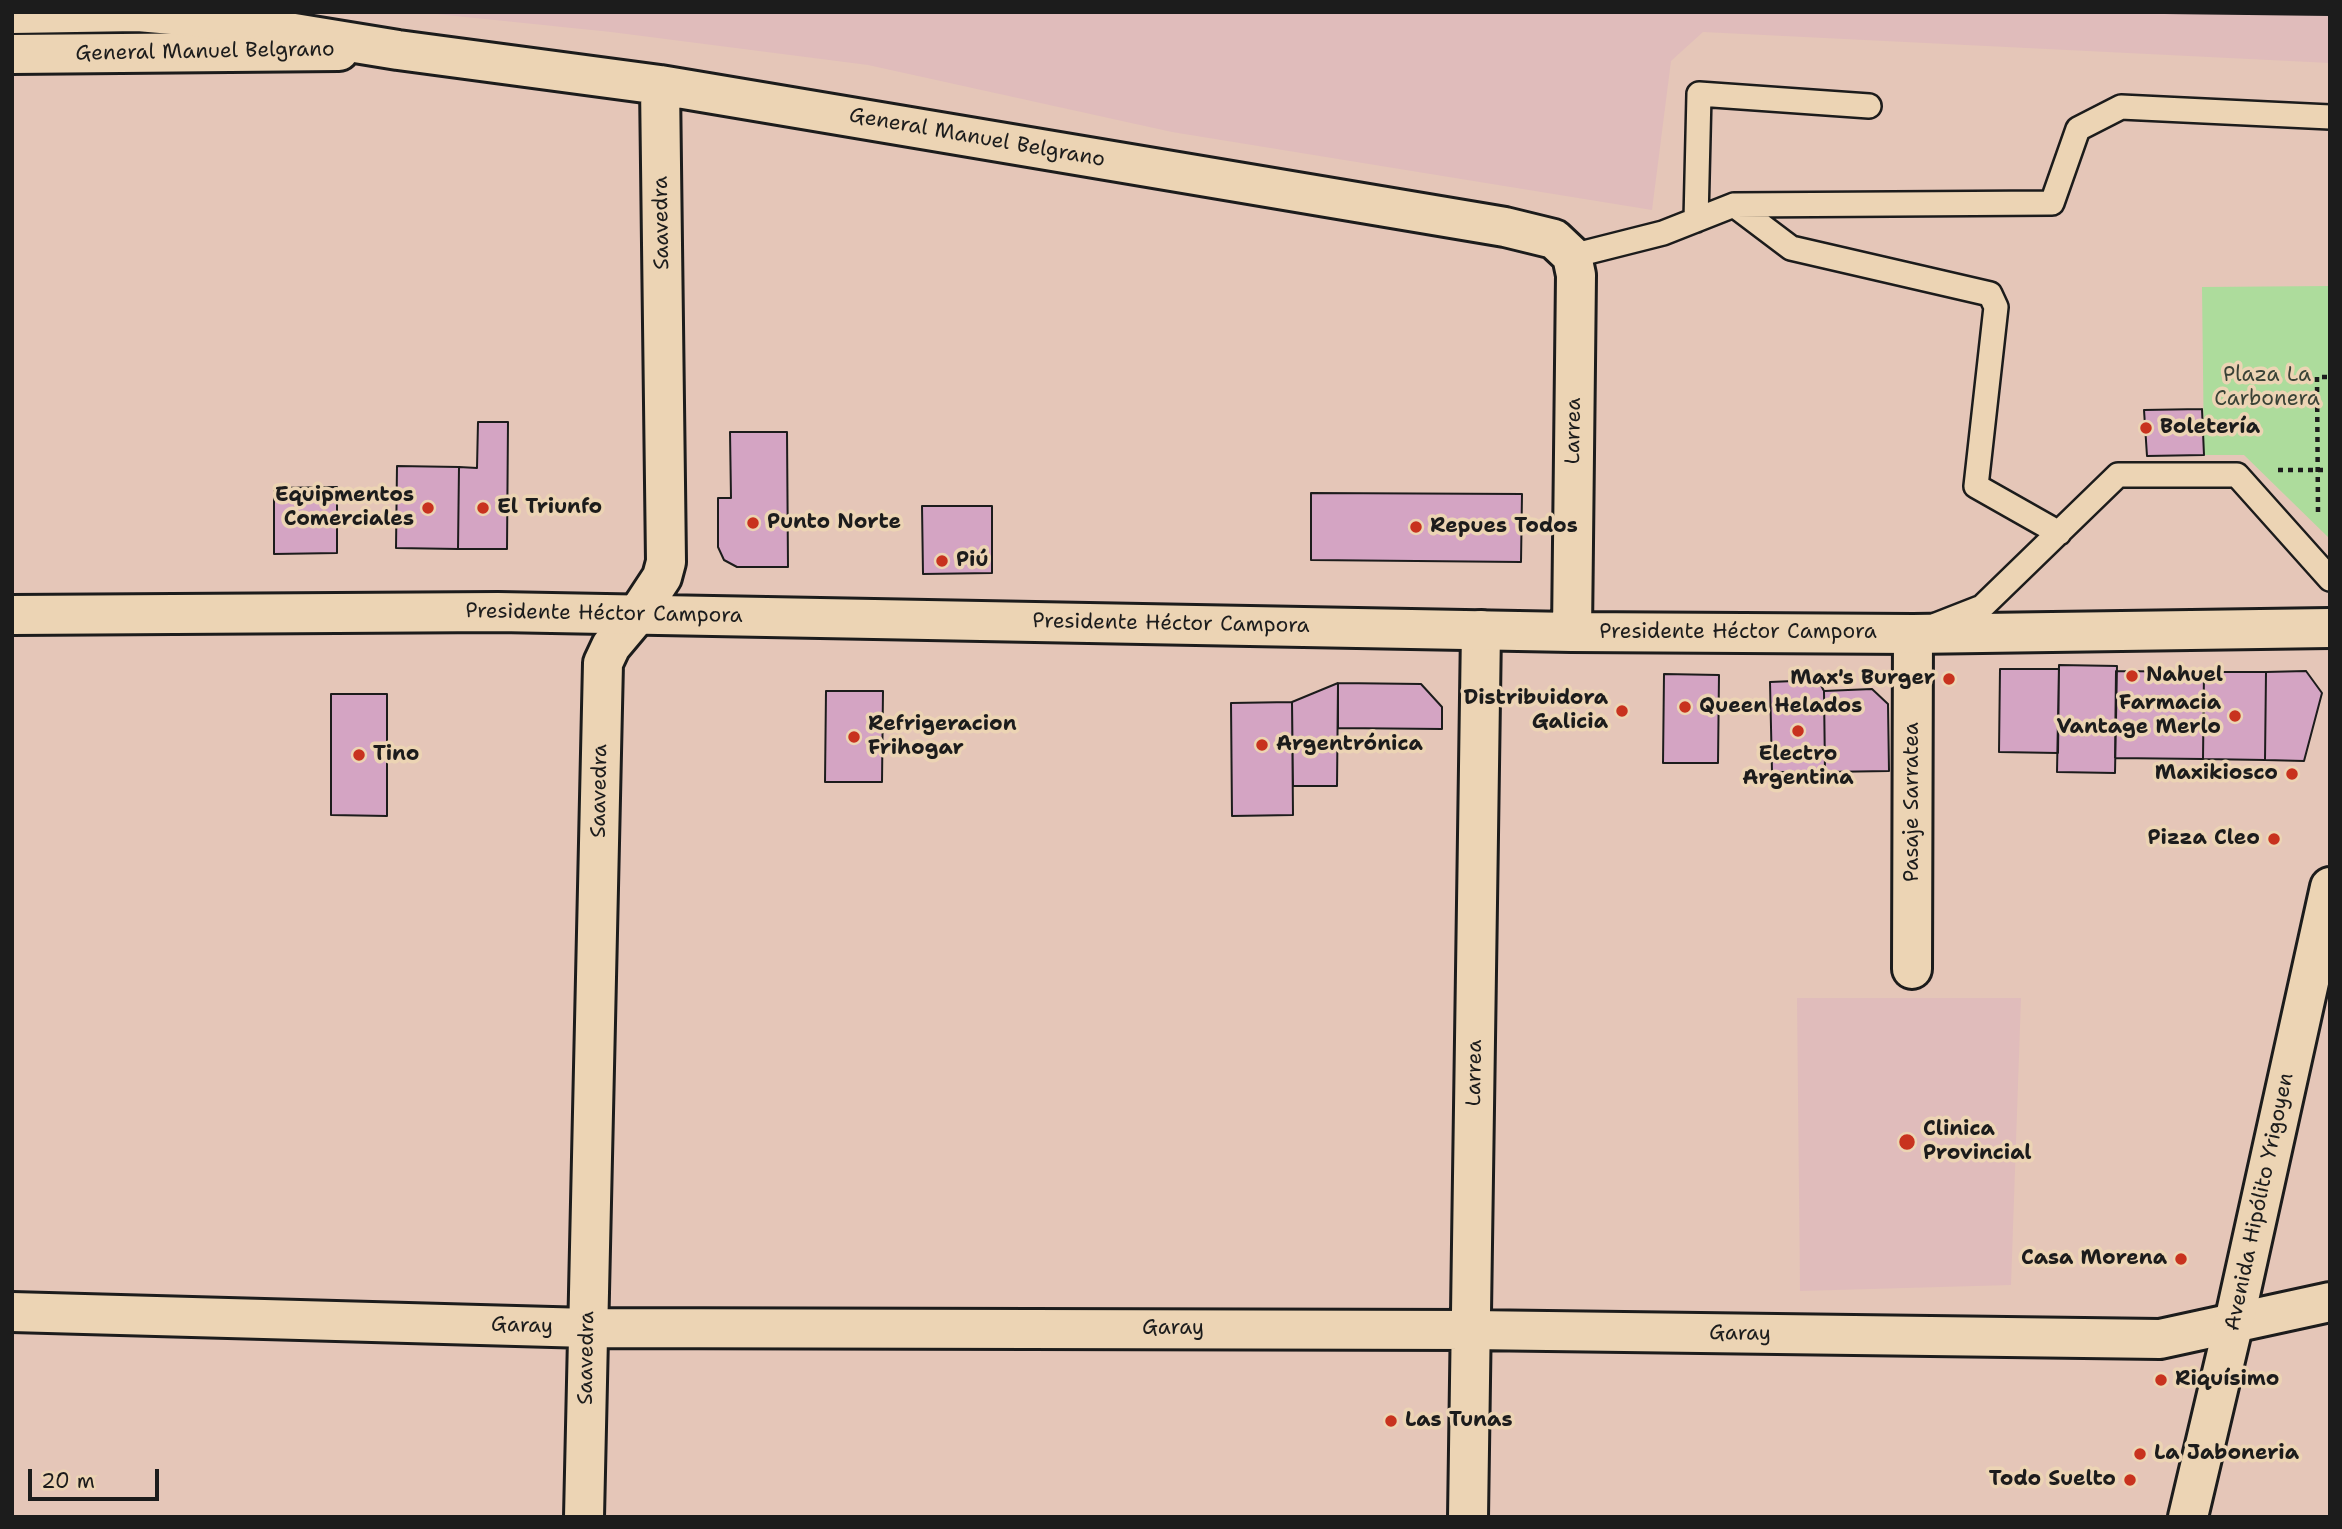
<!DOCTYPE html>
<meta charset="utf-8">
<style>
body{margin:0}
#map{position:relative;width:2342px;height:1529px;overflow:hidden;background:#e5c6b8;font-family:"Shantell Sans",sans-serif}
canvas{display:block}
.frame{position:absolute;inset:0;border:14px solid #1c1c1c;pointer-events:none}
.scale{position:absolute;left:28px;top:1469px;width:131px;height:32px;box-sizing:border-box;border:4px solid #1c1c1c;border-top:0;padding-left:9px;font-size:21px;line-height:24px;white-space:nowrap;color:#1c1c1c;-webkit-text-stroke:5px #ecd4b4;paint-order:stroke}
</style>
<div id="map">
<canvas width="2342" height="1529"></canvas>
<div class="frame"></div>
<div class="scale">20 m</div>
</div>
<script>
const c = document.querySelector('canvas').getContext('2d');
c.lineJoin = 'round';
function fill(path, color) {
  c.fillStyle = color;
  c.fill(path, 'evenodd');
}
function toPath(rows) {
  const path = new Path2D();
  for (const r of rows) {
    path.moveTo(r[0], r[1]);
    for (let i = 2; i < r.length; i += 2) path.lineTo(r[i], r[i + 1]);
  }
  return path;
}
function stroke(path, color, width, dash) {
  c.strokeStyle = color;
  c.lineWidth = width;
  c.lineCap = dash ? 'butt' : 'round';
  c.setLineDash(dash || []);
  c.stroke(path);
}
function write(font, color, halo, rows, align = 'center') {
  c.font = font + ' "Shantell Sans",sans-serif';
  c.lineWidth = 7;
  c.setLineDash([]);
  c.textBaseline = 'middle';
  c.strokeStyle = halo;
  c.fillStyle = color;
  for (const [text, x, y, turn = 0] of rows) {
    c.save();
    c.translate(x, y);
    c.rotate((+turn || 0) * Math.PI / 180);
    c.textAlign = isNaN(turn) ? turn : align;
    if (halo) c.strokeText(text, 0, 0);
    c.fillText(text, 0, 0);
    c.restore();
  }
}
const built = toPath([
 [417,12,2330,12,2330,63,1703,32,1671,61,1652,210,1172,132,868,65,611,32],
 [1797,998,2021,998,2011,1285,1800,1291]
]);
const green = toPath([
 [2330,286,2330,539,2244,455,2204,455,2202,287]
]);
const building = toPath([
 [2082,12,2330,12,2330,15,2082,12],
 [2202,409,2204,455,2147,456,2144,410,2202,409],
 [478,422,508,422,507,549,458,549,459,467,477,468,478,422],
 [730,432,787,432,788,567,737,567,724,560,718,547,718,498,731,498,730,432],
 [397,466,459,467,458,549,396,548,397,466],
 [337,487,337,553,274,554,274,488,337,487],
 [1311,493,1522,494,1521,562,1311,560,1311,493],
 [922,506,992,506,992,573,923,574,922,506],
 [2059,665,2117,666,2115,773,2057,772,2059,665],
 [2000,669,2059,669,2058,753,1999,752,2000,669],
 [2116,671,2204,672,2203,759,2115,758,2116,671],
 [2306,671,2322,693,2304,761,2265,760,2266,672,2306,671],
 [2204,672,2266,672,2265,760,2203,759,2204,672],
 [1664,674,1719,675,1718,763,1663,763,1664,674],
 [1818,680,1824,691,1825,772,1772,772,1770,682,1818,680],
 [1338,683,1421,684,1442,707,1442,729,1338,728,1338,683],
 [1338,683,1337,786,1293,786,1292,702,1338,683],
 [1872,689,1888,704,1889,771,1825,772,1824,691,1872,689],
 [826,691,883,691,882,782,825,782,826,691],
 [331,694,387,694,387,816,331,815,331,694],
 [1292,702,1293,815,1232,816,1231,703,1292,702]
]);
const path = toPath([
 [2278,470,2330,470],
 [2318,512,2317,377,2330,377]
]);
const service = toPath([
 [1734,205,1791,248,1990,294,1996,307,1976,486,2059,533],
 [1696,220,1699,94,1869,106],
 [1572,256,1663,233,1734,205,2052,203,2078,129,2121,107,2330,117],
 [1936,625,1982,607,2118,475,2237,475,2330,579]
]);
const minor = toPath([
 [12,54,339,51],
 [1912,969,1913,634],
 [12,1312,588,1328,1471,1330,2160,1339,2330,1302],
 [584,1517,603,663,611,646,637,615],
 [1468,1517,1481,630]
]);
const tertiary = toPath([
 [12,14,138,12,196,17,398,50,660,85,1505,227,1554,239,1572,256,1576,275,1572,632],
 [12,615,498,612,1572,632,1913,634,2330,628],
 [637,615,662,577,666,562,660,85]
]);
const secondary = toPath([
 [2188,1517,2234,1322,2330,887]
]);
const markers = [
 [2146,428,7,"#c8321e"],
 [428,508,7,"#c8321e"],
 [483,508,7,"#c8321e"],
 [753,523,7,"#c8321e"],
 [1416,527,7,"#c8321e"],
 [942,561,7,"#c8321e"],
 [2132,676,7,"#c8321e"],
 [1949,679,7,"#c8321e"],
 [1685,707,7,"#c8321e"],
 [1622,711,7,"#c8321e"],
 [2235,716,7,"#c8321e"],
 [1798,731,7,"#c8321e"],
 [854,737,7,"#c8321e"],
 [1262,745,7,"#c8321e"],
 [359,755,7,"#c8321e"],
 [2292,774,7,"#c8321e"],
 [2274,839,7,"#c8321e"],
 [1907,1142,9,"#c8321e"],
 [2181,1259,7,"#c8321e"],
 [2161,1380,7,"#c8321e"],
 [1391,1421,7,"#c8321e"],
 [2140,1454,7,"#c8321e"],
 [2130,1480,7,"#c8321e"]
];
const streetNames = [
 ["General Manuel Belgrano",205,52,-1],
 ["General Manuel Belgrano",977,138,10],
 ["Saavedra",662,223,-91],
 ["Larrea",1574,431,-89],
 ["Presidente Héctor Campora",604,614,1],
 ["Presidente Héctor Campora",1171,624,1],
 ["Presidente Héctor Campora",1738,633],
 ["Saavedra",600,791,-89],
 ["Pasaje Sarratea",1913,802,-90],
 ["Larrea",1475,1073,-89],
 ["Avenida Hipólito Yrigoyen",2260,1202,-78],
 ["Garay",522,1326,2],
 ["Garay",1173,1329],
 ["Garay",1740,1334,1],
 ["Saavedra",587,1358,-89]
];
const parkNames = [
 ["Plaza La",2267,376],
 ["Carbonera",2267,400]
];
const poiNames = [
 ["Boletería",2160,428],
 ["Equipmentos",414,496,"right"],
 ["Comerciales",414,520,"right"],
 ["El Triunfo",497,508],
 ["Punto Norte",767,523],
 ["Repues Todos",1430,527],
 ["Piú",956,561],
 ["Nahuel",2146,676],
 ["Max's Burger",1935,679,"right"],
 ["Distribuidora",1608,699,"right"],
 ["Galicia",1608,723,"right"],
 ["Farmacia",2221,704,"right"],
 ["Vantage Merlo",2221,728,"right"],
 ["Queen Helados",1699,707],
 ["Refrigeracion",868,725],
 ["Frihogar",868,749],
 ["Argentrónica",1276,745],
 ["Tino",373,755],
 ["Electro",1798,755,"center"],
 ["Argentina",1798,779,"center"],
 ["Maxikiosco",2278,774,"right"],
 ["Pizza Cleo",2260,839,"right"],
 ["Clinica",1923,1130],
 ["Provincial",1923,1154],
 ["Casa Morena",2167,1259,"right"],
 ["Riquísimo",2175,1380],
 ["Las Tunas",1405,1421],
 ["La Jaboneria",2154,1454],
 ["Todo Suelto",2116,1480,"right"]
];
fill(built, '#e0bcbb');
fill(green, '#addc9c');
fill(building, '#d4a4c3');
stroke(building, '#1c1c1c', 2);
stroke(service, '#1c1c1c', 28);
stroke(minor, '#1c1c1c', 44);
stroke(tertiary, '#1c1c1c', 44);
stroke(secondary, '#1c1c1c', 44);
stroke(path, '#1c1c1c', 4.5, [5, 5]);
stroke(service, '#ecd4b4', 23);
stroke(minor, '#ecd4b4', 38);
stroke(tertiary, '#ecd4b4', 38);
stroke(secondary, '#ecd4b4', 38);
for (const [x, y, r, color] of markers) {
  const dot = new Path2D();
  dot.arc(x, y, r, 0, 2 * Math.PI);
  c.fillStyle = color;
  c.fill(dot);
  stroke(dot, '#ecd4b4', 2.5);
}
write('21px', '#1c1c1c', '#ecd4b4', streetNames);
write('21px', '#394236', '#ecd4b4', parkNames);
write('bold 21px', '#1c1c1c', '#ecd4b4', poiNames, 'left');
</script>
